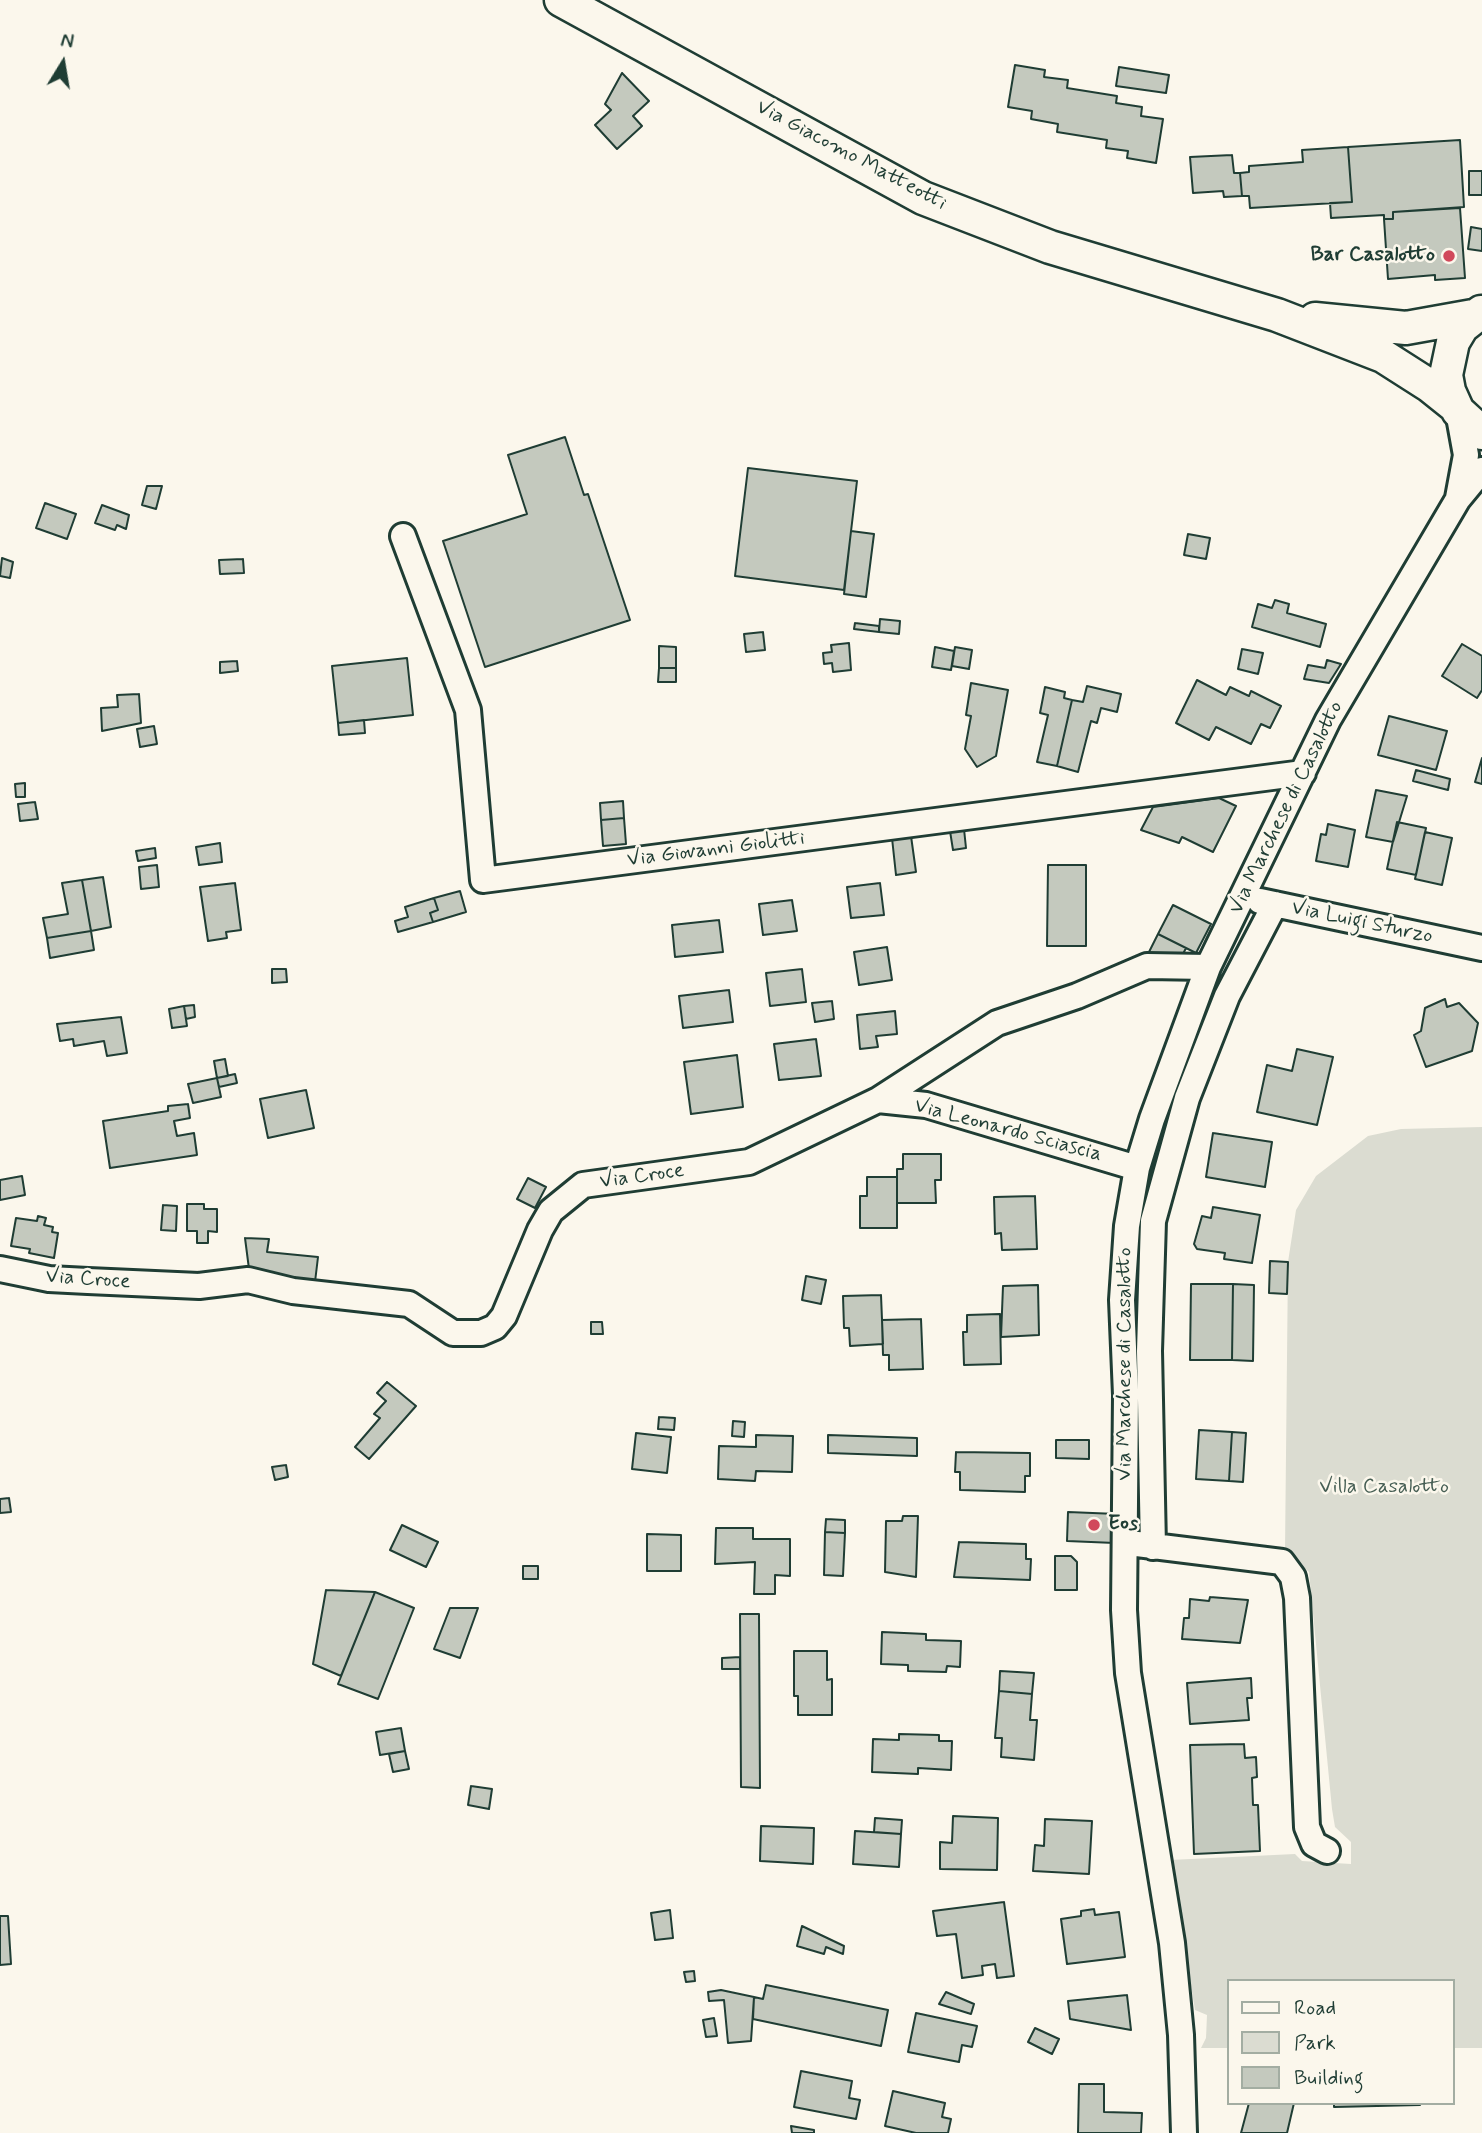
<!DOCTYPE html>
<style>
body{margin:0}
#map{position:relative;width:1482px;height:2133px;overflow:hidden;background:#fbf7ec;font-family:Mynerve,sans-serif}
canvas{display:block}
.legend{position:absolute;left:1227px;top:1979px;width:228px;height:126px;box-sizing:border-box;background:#fbf7ec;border:2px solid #a3ada2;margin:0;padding:9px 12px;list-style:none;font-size:21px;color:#1f3d34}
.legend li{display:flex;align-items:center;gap:14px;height:35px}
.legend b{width:35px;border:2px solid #a3ada2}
.north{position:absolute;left:28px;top:28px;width:70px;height:70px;-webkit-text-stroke:5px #fbf7ec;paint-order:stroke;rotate:11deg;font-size:19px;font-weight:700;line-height:28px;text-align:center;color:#1f3d34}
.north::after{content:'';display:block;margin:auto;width:24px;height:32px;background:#1f3d34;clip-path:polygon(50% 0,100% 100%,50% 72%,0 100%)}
</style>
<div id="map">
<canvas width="1482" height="2133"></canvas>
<ul class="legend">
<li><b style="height:9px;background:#fbf7ec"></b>Road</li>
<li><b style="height:19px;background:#dbdcd1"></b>Park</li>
<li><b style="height:19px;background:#c4c9be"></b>Building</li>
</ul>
<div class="north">N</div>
</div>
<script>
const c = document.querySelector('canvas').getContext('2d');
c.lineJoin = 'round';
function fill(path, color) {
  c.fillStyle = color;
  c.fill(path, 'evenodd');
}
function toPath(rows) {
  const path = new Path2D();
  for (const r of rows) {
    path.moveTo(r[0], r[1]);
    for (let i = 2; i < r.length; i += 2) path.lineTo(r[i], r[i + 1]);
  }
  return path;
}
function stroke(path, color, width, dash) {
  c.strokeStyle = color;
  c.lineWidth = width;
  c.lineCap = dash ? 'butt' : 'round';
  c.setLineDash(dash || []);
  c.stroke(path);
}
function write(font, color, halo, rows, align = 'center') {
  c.font = font + ' Mynerve,sans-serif';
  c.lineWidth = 5;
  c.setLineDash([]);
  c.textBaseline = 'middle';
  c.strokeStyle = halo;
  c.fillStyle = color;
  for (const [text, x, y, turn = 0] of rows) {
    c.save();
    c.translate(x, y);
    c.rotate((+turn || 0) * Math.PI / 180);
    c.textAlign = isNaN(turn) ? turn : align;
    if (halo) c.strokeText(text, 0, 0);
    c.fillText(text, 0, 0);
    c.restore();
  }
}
const green = toPath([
 [1482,1127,1482,2048,1452,2048,1452,1981,1228,1981,1228,2048,1201,2048,1206,2038,1207,2015,1195,2010,1170,1860,1295,1854,1302,1861,1351,1864,1351,1842,1335,1827,1332,1809,1309,1572,1285,1550,1288,1262,1296,1210,1316,1176,1368,1136,1401,1129]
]);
const building = toPath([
 [1015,65,1045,70,1044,77,1068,80,1067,88,1117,96,1116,103,1142,107,1141,116,1163,119,1156,163,1127,158,1128,151,1106,148,1107,140,1057,132,1058,124,1031,119,1032,111,1008,107,1015,65],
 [1119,67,1169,75,1166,93,1116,86,1119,67],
 [622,73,649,101,633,116,642,126,617,149,595,125,611,110,605,104,622,73],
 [1460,140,1464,207,1393,212,1393,219,1384,219,1384,215,1331,218,1330,203,1352,202,1348,147,1460,140],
 [1348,147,1352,202,1250,208,1249,196,1242,196,1240,173,1249,172,1249,166,1303,162,1302,150,1348,147],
 [1232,155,1234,173,1240,173,1242,196,1224,197,1223,191,1193,193,1190,157,1232,155],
 [1469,171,1482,171,1482,195,1469,195,1469,171],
 [1460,208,1465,278,1435,280,1435,275,1388,279,1384,219,1393,219,1393,212,1460,208],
 [1471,227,1482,229,1482,251,1468,249,1471,227],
 [565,437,584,495,588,494,630,620,485,667,443,541,527,514,508,455,565,437],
 [748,468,857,481,844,590,735,576,748,468],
 [147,486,162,486,156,509,142,505,147,486],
 [45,503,76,514,67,539,36,528,45,503],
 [102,505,129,515,126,529,117,525,115,530,95,523,102,505],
 [851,531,874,534,866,597,844,594,851,531],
 [1188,534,1210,538,1206,559,1184,555,1188,534],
 [2,558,13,562,10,578,0,576,2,558],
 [243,559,244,573,220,574,219,560,243,559],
 [1275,600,1289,604,1287,613,1326,624,1320,647,1252,627,1258,604,1272,608,1275,600],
 [880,619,900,621,899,634,879,632,880,619],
 [855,623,879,626,879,632,854,629,855,623],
 [763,632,765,650,746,652,744,634,763,632],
 [849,643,851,670,833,672,832,663,824,664,823,653,832,652,831,645,849,643],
 [1462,644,1482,656,1482,690,1477,698,1442,676,1462,644],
 [659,646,676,647,676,668,659,668,659,646],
 [935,647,954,651,951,670,932,667,935,647],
 [955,647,972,650,969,669,952,666,955,647],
 [1242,649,1263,653,1258,674,1238,669,1242,649],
 [407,658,413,715,338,723,332,666,407,658],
 [1327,660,1341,664,1329,683,1304,679,1308,665,1325,668,1327,660],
 [237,661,238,671,220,673,220,662,237,661],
 [659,668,676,668,676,682,658,682,659,668],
 [1197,680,1226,695,1230,687,1249,696,1251,691,1281,706,1270,728,1261,724,1251,744,1216,727,1209,740,1176,723,1197,680],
 [971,683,1008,690,996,756,977,767,965,749,971,716,966,715,971,683],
 [1087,686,1121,694,1117,712,1101,708,1097,723,1091,721,1078,772,1057,766,1072,700,1083,702,1087,686],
 [1045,687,1065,692,1064,698,1072,700,1057,766,1037,762,1048,715,1040,713,1045,687],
 [139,694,141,723,102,731,101,708,118,707,117,695,139,694],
 [1389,716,1447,731,1436,770,1378,755,1389,716],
 [364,720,365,733,339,735,338,723,364,720],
 [154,726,157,744,140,747,137,729,154,726],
 [1482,758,1482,784,1475,782,1482,758],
 [1416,770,1450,779,1448,790,1413,781,1416,770],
 [25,783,25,797,16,797,15,784,25,783],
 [1376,790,1407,796,1393,842,1366,837,1376,790],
 [1219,798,1236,806,1213,852,1182,837,1179,843,1141,830,1153,807,1219,798],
 [623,801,624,818,601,820,600,803,623,801],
 [35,802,38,819,20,821,18,804,35,802],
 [624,818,626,844,603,846,601,820,624,818],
 [1397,822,1426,828,1416,875,1387,869,1397,822],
 [1328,824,1355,830,1348,867,1316,861,1321,834,1326,835,1328,824],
 [964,829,966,848,953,850,950,831,964,829],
 [1425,832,1452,838,1442,885,1415,879,1425,832],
 [911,836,916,872,896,875,892,838,911,836],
 [220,843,222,862,199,865,196,847,220,843],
 [155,848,156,858,138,861,136,851,155,848],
 [157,865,159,887,141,889,139,867,157,865],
 [1048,865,1086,865,1086,946,1047,946,1048,865],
 [103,877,111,927,91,931,82,880,103,877],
 [82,880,91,931,47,938,43,918,68,914,62,883,82,880],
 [235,883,241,930,226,932,227,938,208,941,200,887,235,883],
 [880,883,884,915,851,918,847,887,880,883],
 [460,891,466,912,433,922,430,913,438,910,434,898,460,891],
 [434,898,438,910,430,913,433,922,398,932,395,921,408,917,405,907,434,898],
 [792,900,797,931,763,935,759,904,792,900],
 [1173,905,1211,924,1196,953,1158,934,1173,905],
 [719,920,723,952,675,957,672,925,719,920],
 [91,931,94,950,50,958,47,938,91,931],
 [1158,934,1186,948,1181,958,1145,960,1158,934],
 [887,947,892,980,859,985,854,952,887,947],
 [272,969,286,969,287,982,272,983,272,969],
 [802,969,806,1002,770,1006,766,973,802,969],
 [729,990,733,1022,683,1028,679,996,729,990],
 [1445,999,1447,1007,1459,1003,1478,1023,1472,1051,1426,1067,1414,1035,1421,1031,1425,1008,1445,999],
 [832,1001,834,1019,815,1022,812,1003,832,1001],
 [194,1005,195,1017,186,1019,184,1006,194,1005],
 [184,1006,187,1026,172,1028,169,1009,184,1006],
 [895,1011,897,1034,876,1036,878,1047,860,1049,857,1015,895,1011],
 [121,1017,127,1053,107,1056,104,1041,74,1046,73,1039,60,1041,57,1024,121,1017],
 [816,1039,821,1076,779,1080,774,1044,816,1039],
 [1297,1049,1333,1057,1317,1125,1257,1112,1267,1065,1292,1071,1297,1049],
 [737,1055,743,1107,691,1114,684,1062,737,1055],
 [225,1059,228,1076,217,1078,214,1061,225,1059],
 [235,1074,237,1083,219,1087,217,1078,235,1074],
 [217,1078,221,1097,193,1103,188,1084,217,1078],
 [306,1090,314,1128,268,1138,260,1099,306,1090],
 [188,1104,190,1118,174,1121,177,1136,194,1133,197,1155,110,1168,103,1121,168,1111,168,1106,188,1104],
 [1213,1133,1272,1142,1265,1187,1206,1177,1213,1133],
 [903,1154,941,1154,941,1180,935,1180,936,1203,897,1203,897,1169,903,1169,903,1154],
 [22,1176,25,1195,0,1200,0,1180,22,1176],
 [867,1177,897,1177,897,1228,860,1228,860,1196,867,1196,867,1177],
 [528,1178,546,1187,535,1208,517,1199,528,1178],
 [1035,1196,1037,1249,1002,1250,1001,1233,995,1234,994,1197,1035,1196],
 [187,1204,204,1204,204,1209,217,1209,217,1232,208,1231,208,1243,197,1243,197,1231,187,1231,187,1204],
 [163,1205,177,1206,176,1231,161,1230,163,1205],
 [1213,1207,1260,1215,1252,1263,1224,1259,1225,1253,1197,1249,1194,1244,1202,1216,1211,1218,1213,1207],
 [38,1216,46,1218,44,1225,53,1227,52,1232,58,1233,54,1258,29,1253,30,1249,11,1246,16,1218,37,1221,38,1216],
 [245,1238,269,1239,267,1252,318,1257,315,1282,249,1269,245,1238],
 [1270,1261,1288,1262,1287,1294,1269,1293,1270,1261],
 [806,1276,826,1280,821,1304,802,1300,806,1276],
 [1191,1284,1233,1284,1232,1360,1190,1360,1191,1284],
 [1233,1284,1254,1285,1253,1361,1232,1360,1233,1284],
 [1038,1285,1039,1335,1001,1337,1003,1286,1038,1285],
 [881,1295,883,1344,850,1346,849,1328,844,1328,843,1296,881,1295],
 [1000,1314,1001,1364,964,1365,963,1332,967,1332,967,1315,1000,1314],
 [921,1319,923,1369,889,1370,889,1355,883,1355,882,1320,921,1319],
 [591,1322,602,1322,603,1334,591,1334,591,1322],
 [387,1382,416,1406,369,1459,355,1447,380,1418,374,1414,386,1401,377,1393,387,1382],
 [659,1417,675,1418,674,1430,658,1429,659,1417],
 [733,1421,745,1422,744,1437,732,1436,733,1421],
 [1199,1430,1232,1432,1229,1481,1196,1479,1199,1430],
 [1232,1432,1246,1433,1243,1482,1229,1481,1232,1432],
 [636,1433,671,1437,667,1473,632,1469,636,1433],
 [756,1435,793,1436,792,1472,756,1471,755,1481,718,1479,719,1446,756,1447,756,1435],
 [828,1435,917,1438,917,1456,828,1453,828,1435],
 [1056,1440,1089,1440,1089,1459,1056,1458,1056,1440],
 [956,1452,1030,1453,1030,1476,1025,1476,1025,1492,960,1490,960,1472,955,1472,956,1452],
 [286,1465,288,1477,275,1480,272,1467,286,1465],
 [9,1498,11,1512,0,1513,0,1499,9,1498],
 [1068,1512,1117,1514,1115,1543,1067,1541,1068,1512],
 [903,1516,918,1516,916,1577,885,1572,886,1521,902,1521,903,1516],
 [826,1519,845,1520,845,1533,825,1532,826,1519],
 [402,1525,438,1542,426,1567,390,1550,402,1525],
 [716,1528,753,1528,753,1539,790,1539,790,1576,775,1575,775,1594,754,1594,755,1562,715,1564,716,1528],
 [825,1532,845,1533,843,1576,824,1575,825,1532],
 [647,1534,681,1535,681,1571,647,1571,647,1534],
 [959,1542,1026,1544,1026,1559,1031,1559,1030,1580,954,1577,959,1542],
 [1055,1556,1071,1556,1077,1562,1077,1590,1055,1590,1055,1556],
 [523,1566,538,1566,538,1579,523,1579,523,1566],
 [326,1590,375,1592,341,1676,313,1664,326,1590],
 [375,1592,414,1608,378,1699,338,1684,375,1592],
 [1210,1597,1248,1600,1240,1643,1182,1639,1184,1618,1189,1618,1190,1599,1209,1601,1210,1597],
 [450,1608,478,1608,460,1658,434,1649,450,1608],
 [740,1614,759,1614,760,1788,741,1787,740,1614],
 [882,1632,926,1634,926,1640,961,1641,960,1667,947,1666,946,1672,908,1671,908,1665,881,1664,882,1632],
 [794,1651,827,1651,827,1680,832,1679,832,1715,798,1715,798,1696,794,1696,794,1651],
 [740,1657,740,1669,722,1669,722,1658,740,1657],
 [1000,1671,1034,1673,1032,1694,999,1691,1000,1671],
 [1251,1678,1252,1698,1247,1698,1249,1720,1190,1724,1187,1683,1251,1678],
 [999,1691,1032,1694,1030,1720,1037,1720,1034,1760,1001,1757,1002,1738,995,1738,999,1691],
 [401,1728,405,1751,380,1755,376,1732,401,1728],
 [899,1734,939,1735,939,1741,952,1741,951,1770,918,1768,918,1774,872,1772,873,1739,899,1740,899,1734],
 [1244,1744,1245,1758,1256,1757,1257,1777,1252,1778,1253,1805,1258,1805,1260,1851,1194,1854,1190,1745,1244,1744],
 [405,1751,409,1769,393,1772,389,1754,405,1751],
 [471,1786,492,1789,489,1809,468,1805,471,1786],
 [953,1816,998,1818,997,1870,940,1869,940,1842,952,1843,953,1816],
 [875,1818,902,1820,901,1834,874,1832,875,1818],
 [1045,1819,1092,1821,1089,1874,1033,1871,1035,1845,1044,1846,1045,1819],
 [761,1826,814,1828,813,1864,760,1861,761,1826],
 [855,1831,901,1834,899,1867,853,1864,855,1831],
 [1004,1902,1014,1976,997,1978,995,1964,982,1966,983,1975,962,1978,956,1934,937,1936,933,1911,1004,1902],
 [1094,1909,1095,1915,1119,1912,1125,1957,1067,1964,1061,1919,1081,1916,1081,1911,1094,1909],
 [670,1910,673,1938,655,1940,651,1913,670,1910],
 [0,1916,8,1916,11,1964,0,1965,0,1916],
 [802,1926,844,1946,843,1954,826,1947,824,1954,797,1946,802,1926],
 [694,1971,695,1981,686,1982,684,1972,694,1971],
 [766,1985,888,2010,881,2046,753,2019,754,1997,763,1999,766,1985],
 [721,1990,754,1997,751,2041,728,2043,724,2000,709,2001,708,1992,721,1990],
 [946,1992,974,2004,971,2014,939,2004,946,1992],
 [1127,1995,1131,2030,1070,2019,1068,2001,1127,1995],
 [916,2013,977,2026,972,2047,962,2045,959,2062,908,2052,916,2013],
 [714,2018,717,2036,706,2037,703,2020,714,2018],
 [1035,2028,1059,2039,1052,2054,1028,2042,1035,2028],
 [801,2071,852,2081,849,2098,860,2100,856,2119,794,2107,801,2071],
 [1079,2084,1104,2084,1104,2112,1142,2113,1141,2133,1078,2133,1079,2084],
 [893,2091,945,2103,942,2117,951,2119,948,2133,916,2133,885,2126,893,2091],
 [1249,2103,1294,2103,1287,2133,1241,2133,1249,2103],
 [1334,2103,1420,2103,1420,2105,1334,2107,1334,2103],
 [791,2126,814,2130,814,2133,792,2133,791,2126]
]);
const minor = toPath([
 [1458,411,1466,455,1458,498],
 [403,536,468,710,483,880,1303,773],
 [1260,901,1482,948],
 [878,1100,926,1105,1137,1168],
 [0,1269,49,1279,88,1281,199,1286,248,1280,293,1291,409,1304,453,1333,481,1333,495,1327,504,1316,540,1230,551,1211,583,1185,749,1162,878,1100,997,1023,1077,996,1147,966,1208,967],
 [1137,1544,1282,1562,1293,1577,1297,1598,1307,1827,1314,1844,1327,1851],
 [1153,1547,1149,1351,1153,1221,1187,1098,1227,996,1275,904],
 [1184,2133,1181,2035,1172,1943,1128,1673,1124,1610,1126,1395,1122,1300,1127,1226,1137,1168,1152,1119,1208,967,1328,720,1458,499,1482,470]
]);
const major = toPath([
 [561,0,923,198,1050,247,1277,315,1383,356,1430,386,1455,406],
 [1481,312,1462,327,1453,342,1446,375,1449,391,1458,411,1482,433],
 [1315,319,1406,328,1473,316]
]);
const markers = [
 [1449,256,7,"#d1495b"],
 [1094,1525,7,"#d1495b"]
];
const streetNames = [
 ["Via Giacomo Matteotti",851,156,28],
 ["Via Marchese di Casalotto",1287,808,-64],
 ["Via Giovanni Giolitti",716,850,-7],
 ["Via Luigi Sturzo",1362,923,12],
 ["Via Leonardo Sciascia",1008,1131,15],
 ["Via Croce",642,1177,-8],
 ["Via Croce",88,1280,4],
 ["Via Marchese di Casalotto",1126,1364,-90]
];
const poiNames = [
 ["Bar Casalotto",1435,256],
 ["Eos",1108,1525,"left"]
];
const parkNames = [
 ["Villa Casalotto",1384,1488]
];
fill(green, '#dbdcd1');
fill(building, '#c4c9be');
stroke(building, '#1f3d34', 2);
stroke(minor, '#1f3d34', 30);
stroke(major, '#1f3d34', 37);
stroke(minor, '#fbf7ec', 24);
stroke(major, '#fbf7ec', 32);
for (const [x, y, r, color] of markers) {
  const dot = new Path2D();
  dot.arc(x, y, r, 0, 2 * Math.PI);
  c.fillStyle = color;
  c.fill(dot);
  stroke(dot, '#fbf7ec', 2.5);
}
write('21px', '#1f3d34', '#fbf7ec', streetNames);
write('bold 21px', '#1f3d34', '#fbf7ec', poiNames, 'right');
write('21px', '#455d53', '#fbf7ec', parkNames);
</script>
